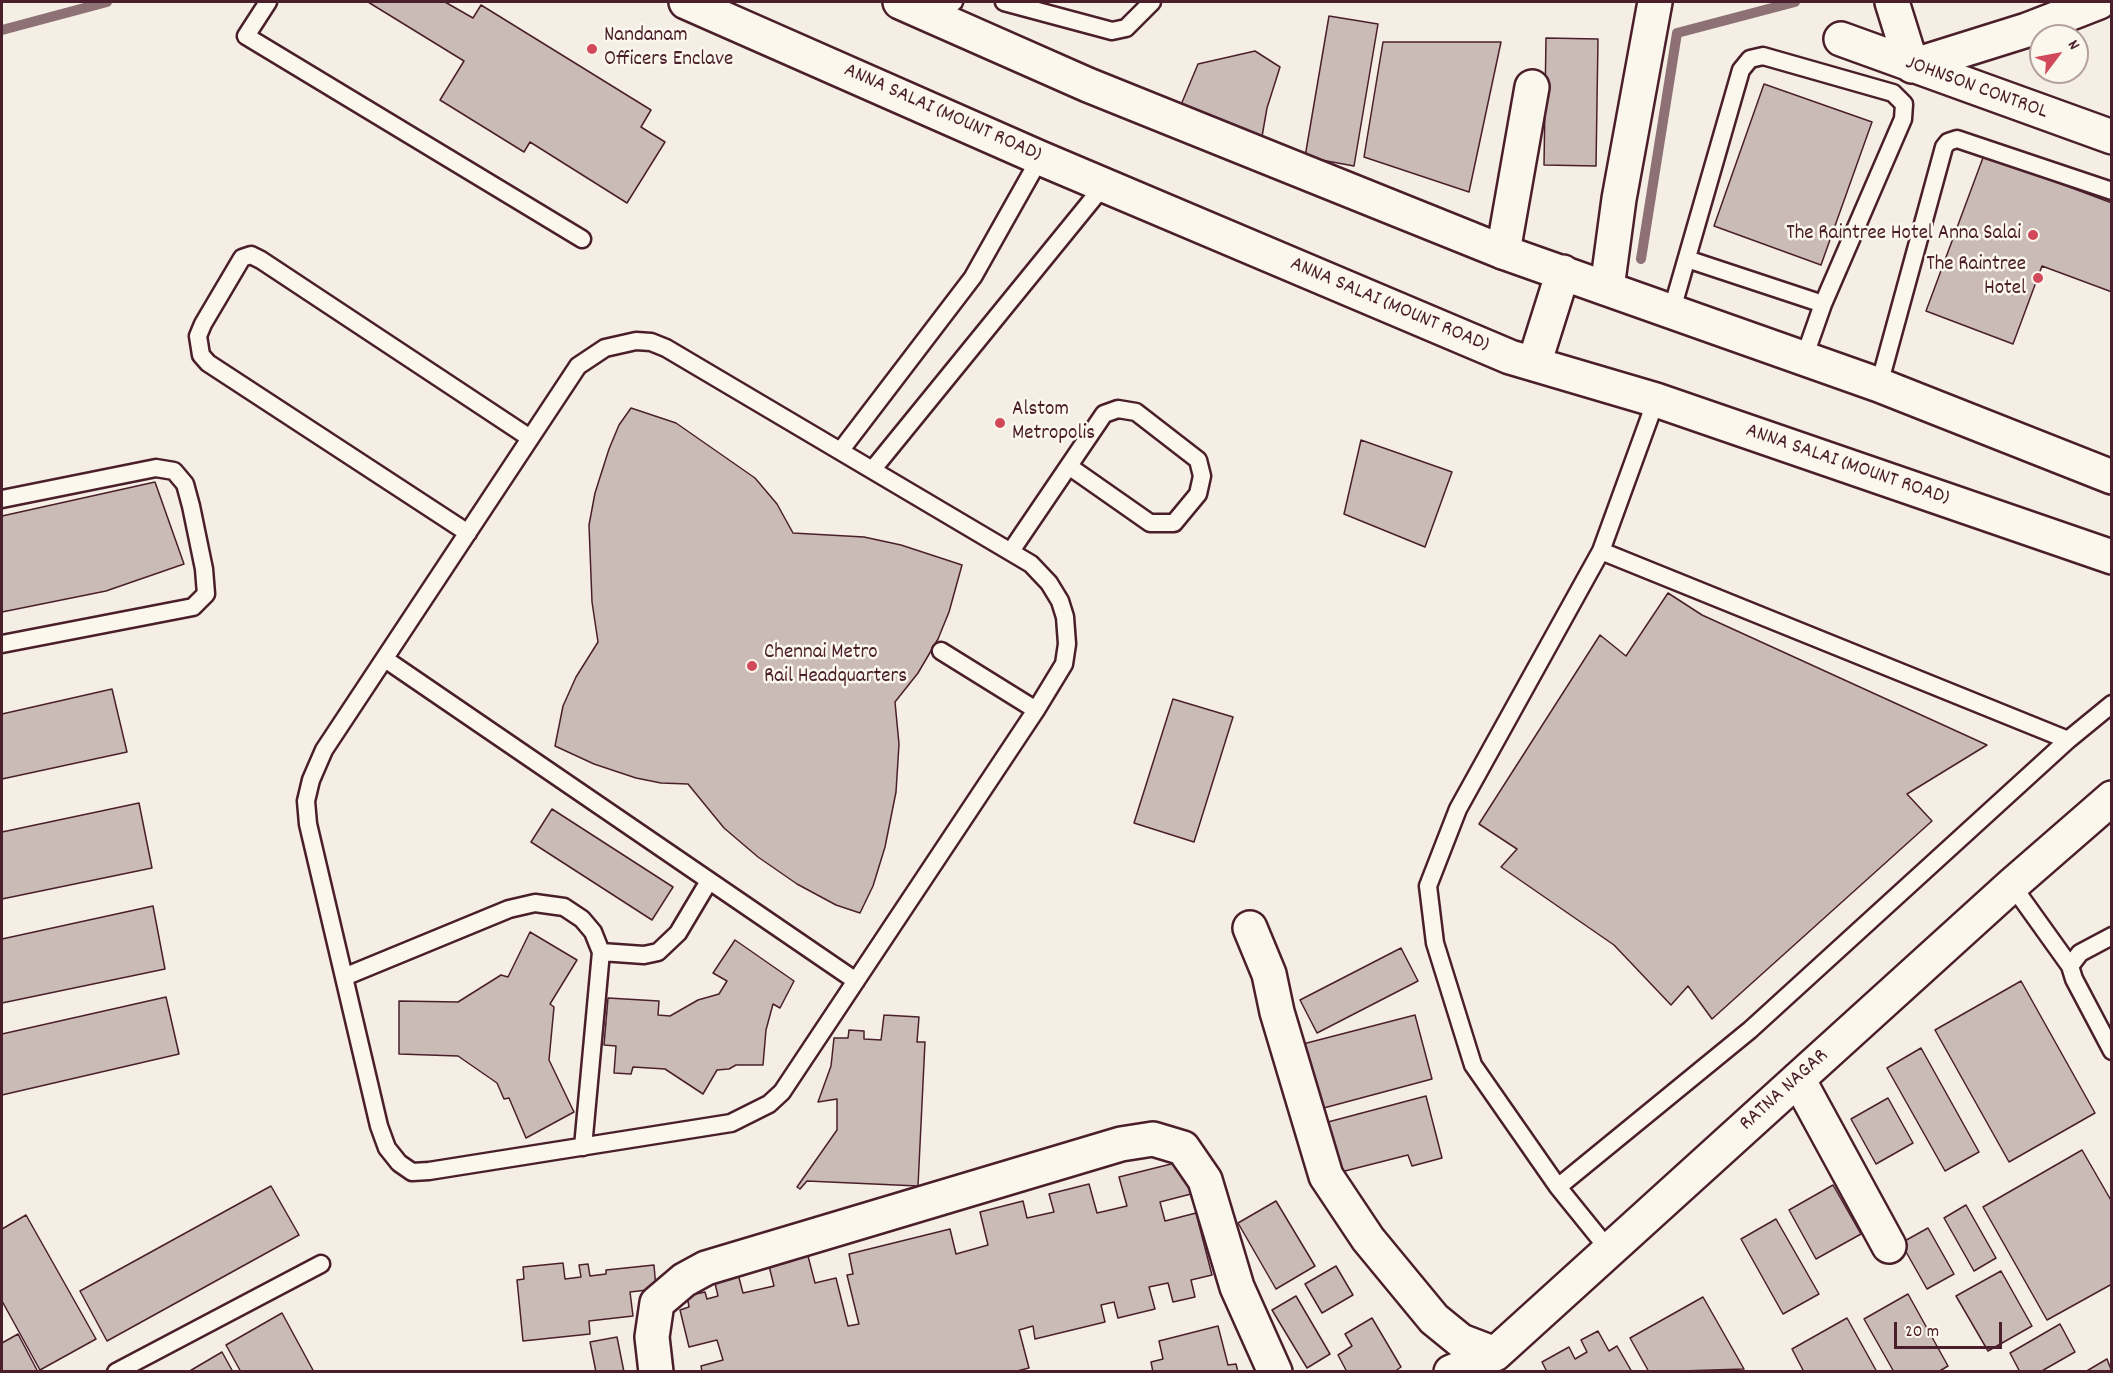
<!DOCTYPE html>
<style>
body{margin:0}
#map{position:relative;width:2113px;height:1373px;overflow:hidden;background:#f4eee4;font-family:Dekko,sans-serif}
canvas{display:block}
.frame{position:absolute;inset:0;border:3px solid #4a1f2b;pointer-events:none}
.north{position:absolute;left:2029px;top:24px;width:60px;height:60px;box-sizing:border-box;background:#fbf7ec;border:2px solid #b4a19f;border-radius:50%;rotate:58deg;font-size:16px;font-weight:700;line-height:24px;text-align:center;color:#4a1f2b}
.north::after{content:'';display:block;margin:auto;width:21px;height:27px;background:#d1495b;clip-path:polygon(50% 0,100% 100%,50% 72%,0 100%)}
.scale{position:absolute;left:1894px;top:1322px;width:108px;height:27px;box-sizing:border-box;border:3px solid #4a1f2b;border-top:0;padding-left:8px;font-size:18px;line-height:21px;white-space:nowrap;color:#4a1f2b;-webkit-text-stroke:4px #fbf7ec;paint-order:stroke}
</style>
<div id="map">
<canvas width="2113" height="1373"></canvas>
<div class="frame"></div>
<div class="north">N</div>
<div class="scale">20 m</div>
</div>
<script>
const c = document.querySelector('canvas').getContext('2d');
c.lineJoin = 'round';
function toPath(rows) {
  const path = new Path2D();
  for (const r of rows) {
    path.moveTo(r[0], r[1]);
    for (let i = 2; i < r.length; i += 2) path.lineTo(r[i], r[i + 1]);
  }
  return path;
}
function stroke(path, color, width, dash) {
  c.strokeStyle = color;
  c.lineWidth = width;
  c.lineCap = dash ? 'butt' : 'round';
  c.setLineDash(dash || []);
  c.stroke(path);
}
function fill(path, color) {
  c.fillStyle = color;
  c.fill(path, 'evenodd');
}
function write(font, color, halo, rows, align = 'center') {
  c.font = font + ' Dekko,sans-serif';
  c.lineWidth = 5;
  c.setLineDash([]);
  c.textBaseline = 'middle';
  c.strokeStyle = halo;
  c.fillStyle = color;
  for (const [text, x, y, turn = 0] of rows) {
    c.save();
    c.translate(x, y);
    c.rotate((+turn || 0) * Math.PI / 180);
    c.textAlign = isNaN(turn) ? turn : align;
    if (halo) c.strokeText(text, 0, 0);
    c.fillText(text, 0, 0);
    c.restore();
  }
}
const stream = toPath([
 [2,30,107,2],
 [1641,259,1677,33,1795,2]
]);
const building = toPath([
 [368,2,445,2,473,18,481,5,651,110,641,127,665,142,627,203,530,142,524,152,440,100,464,61,368,2],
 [1329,16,1378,24,1354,166,1305,157,1329,16],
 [1546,38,1598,39,1596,166,1544,165,1546,38],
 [1383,42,1501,42,1469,192,1364,157,1383,42],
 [1255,51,1280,67,1267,108,1260,148,1178,112,1198,64,1255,51],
 [1764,84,1872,122,1821,265,1714,226,1764,84],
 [1984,155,2112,203,2112,292,2042,266,2013,344,1926,311,1984,155],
 [631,408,676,423,755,478,777,504,793,533,864,537,901,545,962,565,949,612,938,639,918,673,895,702,899,744,896,792,885,847,873,886,860,913,836,905,797,884,758,857,724,828,688,784,661,783,636,778,594,764,555,746,563,706,576,677,598,642,592,602,589,525,595,493,609,449,619,425,631,408],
 [1361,440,1452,472,1425,547,1344,514,1361,440],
 [155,482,184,564,106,591,2,612,2,516,155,482],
 [1668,593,1702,615,1987,745,1907,794,1932,821,1712,1019,1688,986,1671,1005,1614,945,1501,867,1517,849,1479,824,1600,635,1626,656,1668,593],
 [112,689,127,752,2,779,2,714,112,689],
 [1173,699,1233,717,1194,842,1134,823,1173,699],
 [139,803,152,868,2,899,2,832,139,803],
 [552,809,673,887,652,920,531,842,552,809],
 [153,906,165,969,2,1003,2,939,153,906],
 [530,932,577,960,550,1004,554,1007,549,1060,574,1112,526,1138,509,1098,504,1099,497,1083,458,1056,399,1054,399,1001,458,1002,501,975,508,977,530,932],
 [735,940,794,981,780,1008,773,1004,766,1030,763,1065,736,1065,729,1069,717,1070,703,1094,665,1069,633,1067,631,1074,614,1073,616,1046,604,1045,608,998,659,1001,658,1015,670,1016,698,1000,719,994,727,981,713,973,735,940],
 [1401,948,1418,981,1317,1033,1300,1000,1401,948],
 [2021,981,2095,1113,2009,1162,1935,1030,2021,981],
 [166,997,179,1054,2,1095,2,1034,166,997],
 [884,1015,919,1017,917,1042,925,1042,918,1186,807,1181,800,1189,797,1187,837,1130,837,1099,818,1102,831,1066,834,1038,848,1038,849,1030,864,1031,864,1039,881,1040,884,1015],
 [1415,1015,1432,1079,1320,1109,1303,1044,1415,1015],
 [1921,1048,1979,1152,1945,1171,1887,1068,1921,1048],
 [1426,1096,1442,1158,1412,1166,1408,1155,1341,1172,1328,1122,1426,1096],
 [1888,1098,1913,1143,1876,1164,1851,1119,1888,1098],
 [2082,1150,2112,1202,2112,1284,2047,1320,1983,1207,2082,1150],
 [1183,1161,1191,1194,1160,1202,1165,1221,1196,1213,1212,1275,1191,1280,1195,1297,1173,1302,1168,1283,1149,1287,1155,1309,1118,1318,1114,1302,1101,1305,1105,1322,1035,1339,1033,1326,1019,1330,1029,1368,1013,1372,702,1372,701,1366,723,1360,717,1340,689,1347,680,1310,689,1307,687,1296,705,1292,707,1299,718,1296,714,1279,738,1274,743,1293,774,1286,769,1266,808,1256,815,1283,836,1278,848,1326,859,1324,847,1275,853,1274,849,1254,950,1229,956,1254,988,1245,980,1212,1023,1201,1027,1218,1054,1212,1049,1194,1089,1184,1097,1213,1127,1206,1119,1177,1183,1161],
 [1833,1185,1861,1234,1816,1259,1789,1210,1833,1185],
 [271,1186,299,1235,107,1341,80,1291,271,1186],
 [1276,1201,1315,1266,1276,1289,1238,1223,1276,1201],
 [1966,1205,1996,1258,1974,1271,1944,1218,1966,1205],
 [26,1215,96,1339,40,1370,2,1301,2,1229,26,1215],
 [1776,1219,1819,1294,1783,1314,1741,1239,1776,1219],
 [1928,1228,1954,1274,1927,1289,1901,1243,1928,1228],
 [563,1263,565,1279,581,1277,579,1265,588,1264,590,1276,606,1274,606,1270,654,1265,656,1289,630,1292,633,1316,589,1321,590,1334,523,1341,517,1280,524,1279,523,1267,563,1263],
 [1336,1266,1353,1295,1322,1313,1305,1284,1336,1266],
 [2001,1271,2032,1326,1988,1351,1956,1296,2001,1271],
 [1908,1294,1948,1366,1938,1372,1894,1372,1864,1319,1908,1294],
 [1296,1296,1330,1354,1307,1368,1272,1310,1296,1296],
 [1703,1297,1744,1369,1649,1372,1630,1338,1703,1297],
 [282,1313,314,1372,241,1372,226,1345,282,1313],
 [1372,1318,1401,1367,1394,1372,1347,1372,1338,1355,1352,1346,1345,1334,1372,1318],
 [1847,1318,1877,1372,1804,1372,1792,1349,1847,1318],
 [2060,1324,2075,1352,2040,1372,2020,1372,2010,1353,2060,1324],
 [1218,1326,1228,1365,1236,1364,1238,1372,1153,1372,1151,1362,1163,1359,1159,1341,1218,1326],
 [1598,1331,1609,1351,1617,1346,1632,1372,1547,1372,1542,1362,1569,1347,1575,1359,1587,1352,1581,1340,1598,1331],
 [18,1334,38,1372,2,1372,2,1343,18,1334],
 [617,1337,624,1372,596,1372,590,1342,617,1337],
 [222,1352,233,1372,188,1372,222,1352],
 [2107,1359,2112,1372,2085,1372,2107,1359]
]);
const lane = toPath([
 [268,2,246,36,582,239],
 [1004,2,1112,31,1126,28,1152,2],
 [934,16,954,2],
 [1687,259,1823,304],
 [1671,313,1741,70,1750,59,1763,56,1893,93,1904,104,1903,119,1823,304,1804,358],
 [636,341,651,342,666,348,1031,564,1049,583,1060,601,1065,617,1067,644,1064,664,1036,710,782,1092,769,1104,731,1123,429,1171,412,1172,399,1163,387,1148,379,1126,308,824,306,801,311,780,324,750,578,366,605,348,636,341],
 [1879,385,1944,147,1948,142,1957,139,2112,191],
 [841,450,973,277,1040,158],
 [873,469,1105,184],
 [2,499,156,468,174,471,185,484,191,506,204,569,206,594,193,607,2,644],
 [468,533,208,363,201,355,198,336,203,324,242,258,251,255,261,260,530,438],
 [1011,551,1104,414,1118,409,1136,412,1198,460,1202,476,1198,494,1174,523,1150,523,1070,467],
 [1601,551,2068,740],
 [941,651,1036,710],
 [385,659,856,981],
 [2012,885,2070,966],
 [2112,936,2080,953,2070,966,2074,979,2112,1051],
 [601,952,644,955,658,952,678,933,709,881],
 [344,977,509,909,535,903,564,907,582,919,593,932,601,952,583,1147],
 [1558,1187,1750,1030,2068,740,2112,704],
 [1609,1250,1558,1187,1473,1065,1435,943,1428,886,1458,809,1601,551,1656,400],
 [116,1372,321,1264]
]);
const street = toPath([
 [1892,2,1912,66,2027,30,2099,2],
 [1841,39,2112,137],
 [1503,252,1532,87],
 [1607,288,1619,199,1655,2],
 [1250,928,1269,974,1277,1012,1326,1176,1368,1239,1434,1319,1461,1341,1495,1354],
 [1798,1079,1889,1246],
 [656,1372,652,1337,657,1303,684,1280,706,1268,1121,1144,1153,1139,1183,1148,1205,1180,1237,1287,1275,1372],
 [1451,1372,1495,1354,2012,885,2112,798]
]);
const primary = toPath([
 [686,2,1040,158,1510,357,1656,400,2112,557],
 [900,2,1088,85,1503,252,1879,385,2112,477],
 [1534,364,1563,272]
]);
const markers = [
 [592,49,6,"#d1495b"],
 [2033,235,6,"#d1495b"],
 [2038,278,6,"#d1495b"],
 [1000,423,6,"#d1495b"],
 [752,666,6,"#d1495b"]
];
const poiNames = [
 ["Nandanam",604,37],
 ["Officers Enclave",604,61],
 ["The Raintree Hotel Anna Salai",2021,235,"right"],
 ["The Raintree",2026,266,"right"],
 ["Hotel",2026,290,"right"],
 ["Alstom",1012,411],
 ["Metropolis",1012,435],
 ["Chennai Metro",764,654],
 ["Rail Headquarters",764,678]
];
const streetNames = [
 ["JOHNSON CONTROL",1976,89,20],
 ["ANNA SALAI (MOUNT ROAD)",942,114,24],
 ["ANNA SALAI (MOUNT ROAD)",1389,306,23],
 ["ANNA SALAI (MOUNT ROAD)",1847,466,19],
 ["RATNA NAGAR",1785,1091,-42]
];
stroke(stream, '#8d7174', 10);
fill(building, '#cabbb6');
stroke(building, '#4a1f2b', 1.5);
stroke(lane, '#4a1f2b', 21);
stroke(street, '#4a1f2b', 38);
stroke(primary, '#4a1f2b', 38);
stroke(lane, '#fbf7ec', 16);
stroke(street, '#fbf7ec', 33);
stroke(primary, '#fbf7ec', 33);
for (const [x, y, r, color] of markers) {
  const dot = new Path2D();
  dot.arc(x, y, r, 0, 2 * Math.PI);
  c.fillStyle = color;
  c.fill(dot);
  stroke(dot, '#fbf7ec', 2);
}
write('21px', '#4a1f2b', '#fbf7ec', poiNames, 'left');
write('21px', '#4a1f2b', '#fbf7ec', streetNames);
</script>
